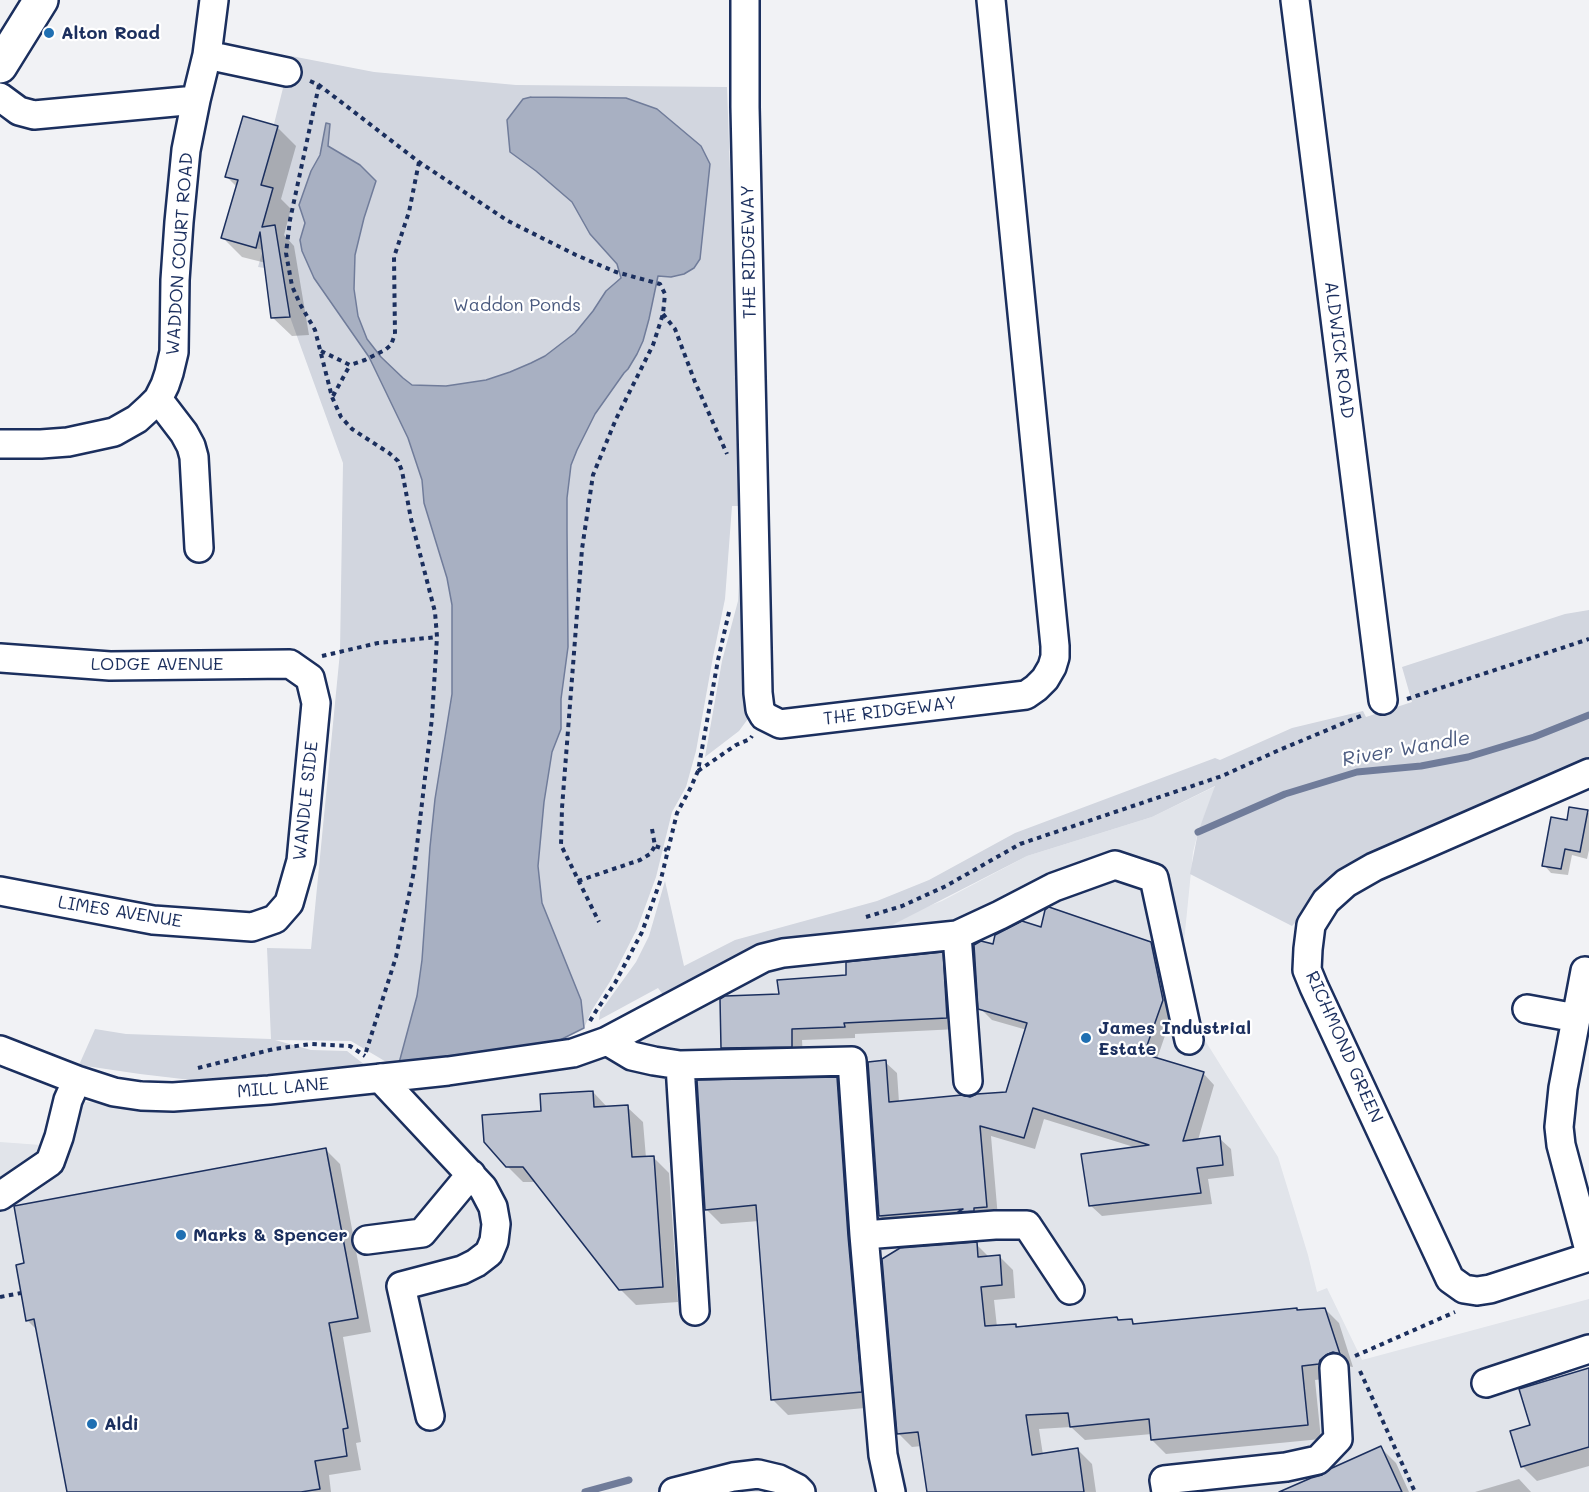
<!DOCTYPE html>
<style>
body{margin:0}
canvas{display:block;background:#f1f2f5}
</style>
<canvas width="1589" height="1492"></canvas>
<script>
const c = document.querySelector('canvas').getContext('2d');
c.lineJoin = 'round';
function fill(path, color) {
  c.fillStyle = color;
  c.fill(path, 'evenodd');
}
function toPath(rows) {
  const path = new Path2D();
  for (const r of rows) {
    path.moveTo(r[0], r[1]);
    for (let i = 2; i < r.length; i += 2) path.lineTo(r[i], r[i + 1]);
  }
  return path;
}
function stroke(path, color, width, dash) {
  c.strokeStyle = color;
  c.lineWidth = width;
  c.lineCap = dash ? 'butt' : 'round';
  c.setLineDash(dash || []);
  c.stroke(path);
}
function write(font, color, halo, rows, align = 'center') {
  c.font = font + ' Mali,sans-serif';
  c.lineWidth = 4.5;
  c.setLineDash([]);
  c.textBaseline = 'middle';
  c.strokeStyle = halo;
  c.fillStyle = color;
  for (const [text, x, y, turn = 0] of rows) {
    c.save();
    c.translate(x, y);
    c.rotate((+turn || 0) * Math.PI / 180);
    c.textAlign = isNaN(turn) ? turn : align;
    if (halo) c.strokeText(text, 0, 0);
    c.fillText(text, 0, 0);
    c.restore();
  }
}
const built = toPath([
 [1216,786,1198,832,1193,852,1184,942,1196,1026,1278,1157,1308,1255,1317,1292,1327,1288,1362,1360,1589,1299,1589,1492,0,1492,0,1142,41,1145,62,1100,168,1108,497,1070,650,1011,942,901,1027,856,1152,817]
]);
const green = toPath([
 [291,56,374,72,516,85,727,87,742,506,732,506,725,599,713,657,696,751,686,787,672,812,656,877,637,929,611,980,592,1010,584,1028,558,1041,399,1063,388,1063,351,1041,275,1040,311,1050,347,1051,365,1065,256,1078,191,1080,140,1074,79,1065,95,1029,126,1034,271,1039,267,948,311,949,340,652,343,463,290,317,271,318,265,268,258,267,263,250,256,248,273,188,261,185,278,126,274,124],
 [742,532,753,712,739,731,705,757,722,661,738,601],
 [1589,610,1589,769,1336,882,1292,926,1190,874,1198,832,1215,786,1152,817,1027,856,867,938,664,996,658,988,599,1020,600,1012,636,962,649,936,665,881,684,966,735,940,877,901,929,880,1015,833,1215,758,1220,760,1292,728,1363,711,1366,717,1412,702,1402,667,1565,614]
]);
const water = toPath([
 [531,97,626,98,657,109,701,146,710,164,700,259,694,268,684,274,671,277,658,276,649,319,643,341,637,354,628,369,624,373,595,414,577,450,571,465,567,498,567,530,568,647,561,699,561,729,552,752,544,802,538,866,542,903,581,1000,584,1028,558,1041,399,1063,417,996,422,960,430,847,435,799,452,694,452,605,447,578,424,503,422,480,408,438,369,357,314,278,302,251,300,240,305,223,299,205,311,171,320,155,326,123,330,124,328,146,360,165,376,181,364,218,355,255,354,289,358,316,367,339,381,357,403,378,412,385,446,386,486,380,510,372,531,363,545,356,575,333,593,311,606,291,621,278,617,264,590,234,572,202,536,171,510,152,507,120,523,99,531,97]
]);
const shadow = toPath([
 [277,127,296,146,281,199,291,209,284,235,294,246,309,335,292,336,272,317,266,263,242,257,223,238,237,187,227,177],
 [1571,808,1589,813,1589,850,1587,859,1572,855,1568,875,1551,873,1544,865,1568,822],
 [1042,929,1151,944,1162,955,1173,1012,1157,1059,1203,1073,1214,1085,1198,1140,1219,1138,1231,1149,1234,1176,1208,1179,1212,1204,1102,1216,1090,1205,1137,1148,1044,1119,1035,1149,991,1136,998,1218,891,1227,880,1216,885,1062,897,1073,899,1102,970,1098,1008,1093,1027,1030,992,1020,980,1008,994,946],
 [942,954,953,965,958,1029,855,1034,855,1038,802,1040,803,1058,734,1059,723,1048,780,996,848,977],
 [837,1079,852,1094,876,1407,788,1415,772,1399,759,1221,721,1224,706,1209],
 [593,1092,608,1108,627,1107,643,1122,646,1158,653,1157,669,1173,678,1302,636,1305,620,1289,537,1182,523,1182,507,1166,542,1112],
 [326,1150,340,1164,371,1332,343,1337,361,1442,356,1443,361,1470,329,1475,331,1492,68,1492,38,1331,28,1321,22,1293],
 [976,1244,989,1257,999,1256,1013,1270,1015,1298,994,1300,997,1327,1016,1325,1018,1328,1132,1321,1136,1325,1325,1309,1339,1323,1353,1367,1347,1366,1340,1368,1333,1378,1315,1380,1321,1439,1166,1454,1152,1440,1152,1434,1085,1440,1071,1427,1039,1429,1043,1455,1078,1450,1092,1464,1096,1492,928,1492,922,1446,912,1447,898,1433],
 [1589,1370,1589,1466,1537,1481,1522,1466,1532,1426],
 [1381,1448,1396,1463,1409,1492,1300,1492,1323,1477],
 [1519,1479,1531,1492,1475,1492]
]);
const stream = toPath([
 [1198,832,1285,794,1357,772,1421,766,1468,757,1534,737,1589,715],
 [585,1492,629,1480]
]);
const building = toPath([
 [243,116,278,126,261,185,273,188,262,227,275,225,290,317,271,318,260,232,256,248,221,238,238,180,225,177,243,116],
 [1569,807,1588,810,1580,852,1565,849,1561,869,1542,866,1551,817,1567,820,1569,807],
 [1049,907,1151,942,1163,1000,1144,1054,1204,1072,1183,1141,1220,1136,1223,1165,1197,1168,1201,1193,1089,1206,1081,1154,1149,1145,1033,1108,1024,1138,980,1126,987,1207,974,1208,974,1211,958,1212,963,1209,879,1216,868,1062,886,1060,889,1102,962,1095,970,1097,977,1094,1006,1092,1027,1023,978,1009,974,945,981,941,993,944,995,935,1022,921,1041,927,1045,910,1049,907],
 [943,952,947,1018,844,1023,845,1027,792,1029,792,1047,721,1048,720,999,725,996,779,994,777,980,846,975,846,962,943,952],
 [837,1077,848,1236,862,1392,771,1400,756,1205,705,1210,697,1080,837,1077],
 [593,1091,594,1107,628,1105,632,1157,654,1156,663,1287,619,1290,523,1167,506,1167,484,1142,482,1115,541,1111,540,1094,593,1091],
 [326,1148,358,1318,329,1323,348,1428,343,1429,347,1456,315,1461,320,1489,301,1492,67,1492,34,1319,26,1321,16,1265,24,1263,14,1206,326,1148],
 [977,1242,978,1257,1000,1255,1002,1285,981,1287,985,1326,1016,1324,1016,1327,1117,1317,1118,1320,1132,1319,1133,1324,1297,1308,1297,1310,1325,1308,1340,1354,1333,1352,1326,1355,1320,1360,1319,1364,1302,1366,1308,1425,1151,1440,1149,1419,1070,1427,1068,1413,1026,1415,1032,1455,1078,1448,1084,1492,927,1492,918,1432,897,1434,882,1259,900,1248,977,1242],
 [1589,1368,1589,1447,1521,1467,1510,1431,1530,1425,1519,1389,1589,1368],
 [1381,1446,1402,1492,1279,1492,1311,1478,1322,1475,1332,1468,1381,1446]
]);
const path = toPath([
 [310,81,319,85,419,162,508,221,576,255,616,272,660,284,665,294,663,314,653,345,616,419,593,475,582,549,562,808,561,845,599,922],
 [319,85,290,220,286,253,292,286,300,304,315,330,332,397,341,417,352,429,389,453,398,461,402,471,411,519,435,612,437,637,432,718,414,871,396,957,365,1055],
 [663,314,675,329,695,382,727,454],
 [321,351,350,365,365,360,385,350,391,345,395,334,394,257,409,212,419,162],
 [333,396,350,365],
 [322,656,378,643,437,637],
 [1407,699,1589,639],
 [698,771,736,745,750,739,752,736],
 [652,829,655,846,667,850],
 [578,881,640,860,650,854,655,846],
 [866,917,902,906,946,886,1020,844,1222,776,1277,751,1363,715],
 [590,1021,596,1011,615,983,642,932,661,879,677,813,690,789,698,771,718,660,729,612],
 [198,1068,274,1049,311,1044,350,1046,365,1056],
 [0,1297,21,1293],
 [1355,1356,1455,1312],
 [1360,1371,1415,1492]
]);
const minor = toPath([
 [745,0,745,107,758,693,760,709,764,716,780,724,1026,695,1036,688,1045,679,1052,667,1055,657,1055,646,991,0],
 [1295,0,1383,700],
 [207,55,287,72],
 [0,97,19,111,34,115,196,100],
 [158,399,184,433,191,446,194,457,199,548],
 [0,444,41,444,68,442,114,432,137,419,149,408,158,399,165,385,169,373,174,352,175,280,179,222,186,150,196,100,207,55,214,0],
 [0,658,110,666,290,664,310,678,316,703,301,861,289,903,275,919,252,927,153,920,0,891],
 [1589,773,1374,867,1346,883,1326,901,1311,925,1308,949,1307,970,1314,987,1450,1279,1464,1289,1477,1291,1490,1289,1589,1257],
 [957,935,1000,915,1054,887,1115,865,1154,878,1189,1040],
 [1585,971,1563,1088,1559,1127,1561,1145,1589,1250],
 [1527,1009,1576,1018],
 [607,1041,763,958,783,953,957,935,968,1081],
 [0,1050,77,1080,114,1092,141,1096,173,1097,269,1090,448,1071,573,1053,607,1041,632,1056,654,1061,680,1065,852,1061,864,1235,883,1455,891,1492],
 [680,1065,695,1311],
 [380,1078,483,1188,493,1207,496,1224,494,1241,489,1253,476,1263,462,1270,401,1286,430,1416],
 [0,1196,50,1162,59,1137,68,1100,77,1080],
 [864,1235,995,1225,1027,1225,1070,1290],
 [367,1240,422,1233,471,1174],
 [1486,1383,1589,1349],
 [674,1492,733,1477,758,1474,779,1479,797,1488,801,1492],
 [1166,1492,1164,1480,1286,1467,1318,1460,1338,1439,1334,1368]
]);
const highway = toPath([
 [0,66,41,0]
]);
const markers = [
 [49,33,6,"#1f6fb2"],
 [1086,1038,6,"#1f6fb2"],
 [181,1235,6,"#1f6fb2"],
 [92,1424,6,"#1f6fb2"]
];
const poiNames = [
 ["Alton Road",61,33],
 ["James Industrial",1098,1028],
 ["Estate",1098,1049],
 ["Marks & Spencer",193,1235],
 ["Aldi",104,1424]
];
const streetNames = [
 ["THE RIDGEWAY",749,252,-91],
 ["WADDON COURT ROAD",180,254,-86],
 ["ALDWICK ROAD",1339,350,83],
 ["LODGE AVENUE",157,664],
 ["THE RIDGEWAY",890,711,-7],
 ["WANDLE SIDE",306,801,-84],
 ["LIMES AVENUE",120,912,9],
 ["RICHMOND GREEN",1344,1047,66],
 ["MILL LANE",283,1088,-5]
];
const parkNames = [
 ["Waddon Ponds",517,305]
];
const waterNames = [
 ["River Wandle",1406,749,-10]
];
fill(built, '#e1e4ea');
fill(green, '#d2d6df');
fill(water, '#a8b0c2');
stroke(water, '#707c9a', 1.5);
fill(shadow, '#0003');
stroke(stream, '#707c9a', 7);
fill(building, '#bcc2d0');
stroke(building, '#1b2f5e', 1.5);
stroke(minor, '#1b2f5e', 32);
stroke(highway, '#1b2f5e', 38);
stroke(path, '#1b2f5e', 4, [4.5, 4.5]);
stroke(minor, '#fff', 27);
stroke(highway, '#fff', 33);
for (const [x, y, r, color] of markers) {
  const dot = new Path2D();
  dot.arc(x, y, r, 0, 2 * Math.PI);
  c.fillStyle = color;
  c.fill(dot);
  stroke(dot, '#fff', 2);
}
write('bold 18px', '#1b2f5e', '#fff', poiNames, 'left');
write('18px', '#1b2f5e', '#fff', streetNames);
write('18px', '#49597e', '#fff', parkNames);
write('italic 20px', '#4c5c81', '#fff', waterNames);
</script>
